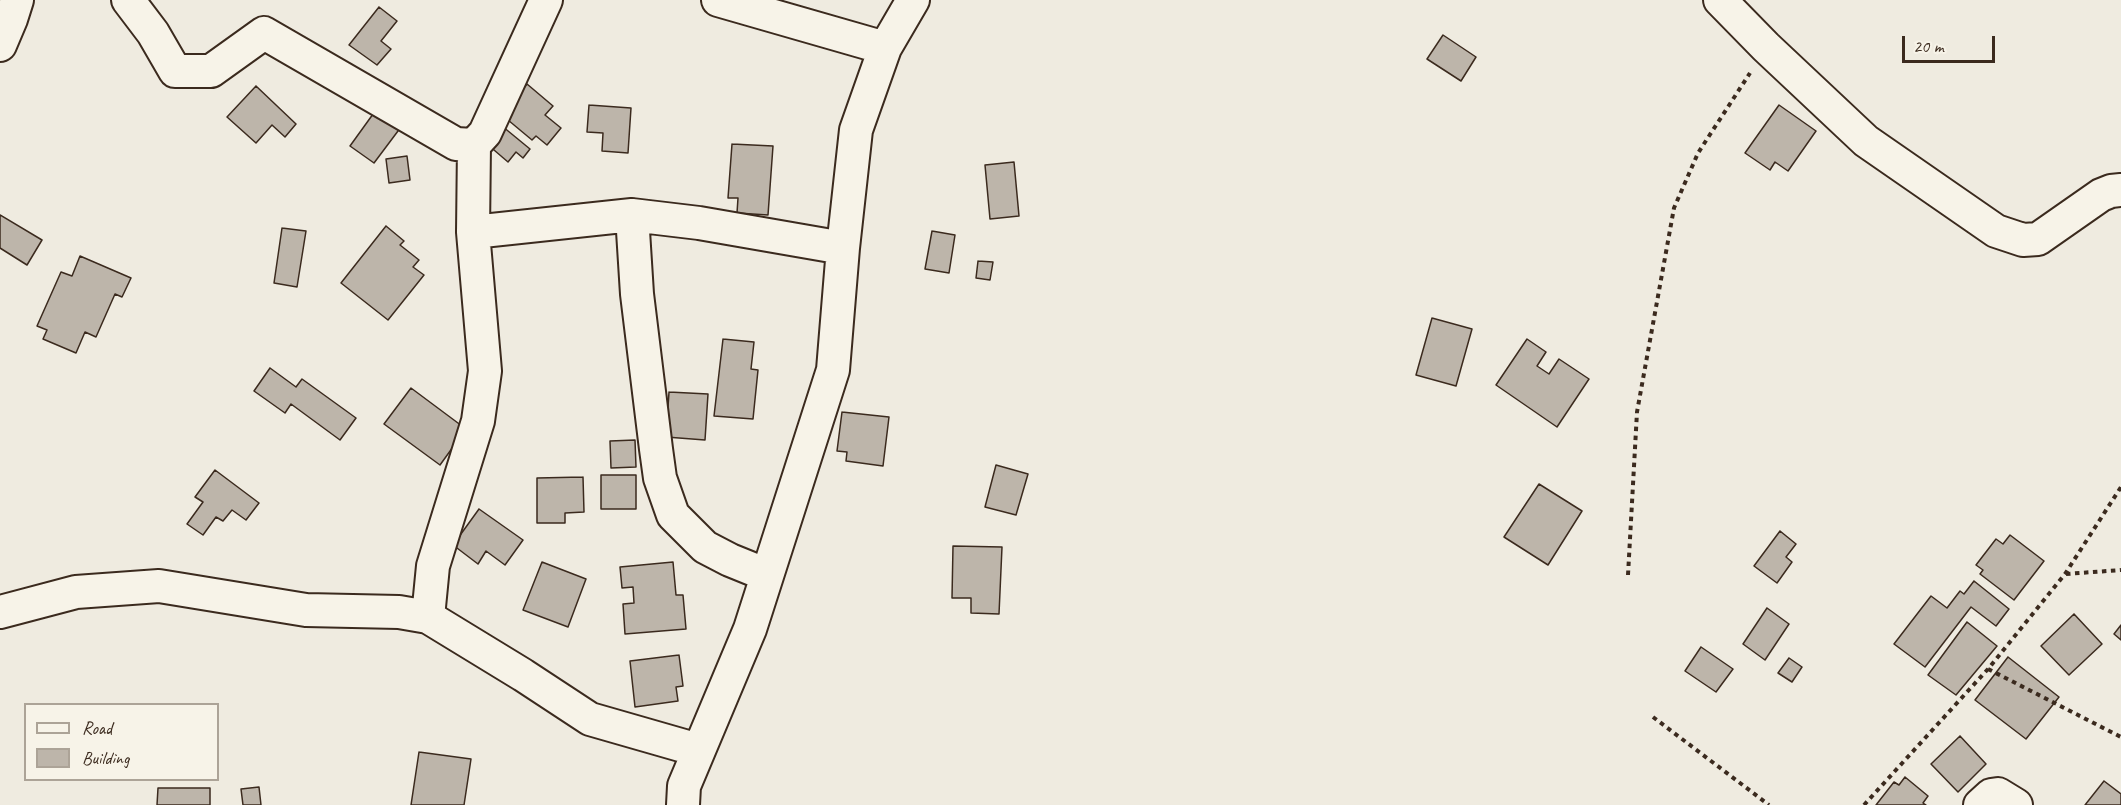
<!DOCTYPE html>
<style>
body{margin:0}
#map{position:relative;width:2121px;height:805px;overflow:hidden;background:#efebe0;font-family:Caveat,sans-serif}
canvas{display:block}
.legend{position:absolute;left:24px;top:703px;width:195px;height:78px;box-sizing:border-box;background:#f7f3e8;border:2px solid #aca397;margin:0;padding:8px 10px;list-style:none;font-size:18px;color:#3b2a1e}
.legend li{display:flex;align-items:center;gap:12px;height:30px}
.legend b{width:30px;border:2px solid #aca397}
.scale{position:absolute;left:1902px;top:36px;width:93px;height:27px;box-sizing:border-box;border:3px solid #3b2a1e;border-top:0;padding-left:8px;font-size:18px;line-height:21px;white-space:nowrap;color:#3b2a1e;-webkit-text-stroke:4px #f7f3e8;paint-order:stroke}
</style>
<div id="map">
<canvas width="2121" height="805"></canvas>
<ul class="legend">
<li><b style="height:8px;background:#f7f3e8"></b>Road</li>
<li><b style="height:16px;background:#bdb5aa"></b>Building</li>
</ul>
<div class="scale">20 m</div>
</div>
<script>
const c = document.querySelector('canvas').getContext('2d');
c.lineJoin = 'round';
function fill(path, color) {
  c.fillStyle = color;
  c.fill(path, 'evenodd');
}
function toPath(rows) {
  const path = new Path2D();
  for (const r of rows) {
    path.moveTo(r[0], r[1]);
    for (let i = 2; i < r.length; i += 2) path.lineTo(r[i], r[i + 1]);
  }
  return path;
}
function stroke(path, color, width, dash) {
  c.strokeStyle = color;
  c.lineWidth = width;
  c.lineCap = dash ? 'butt' : 'round';
  c.setLineDash(dash || []);
  c.stroke(path);
}
const building = toPath([
 [379,7,397,21,381,41,391,49,377,65,349,45,379,7],
 [1443,35,1476,57,1461,81,1427,59,1443,35],
 [527,84,553,106,545,115,561,128,547,145,536,136,532,140,502,115,527,84],
 [256,86,296,124,285,137,272,125,256,143,227,117,256,86],
 [381,103,401,127,374,163,350,146,381,103],
 [589,105,631,108,628,153,602,151,603,133,587,132,589,105],
 [1779,105,1816,131,1788,171,1775,162,1770,170,1745,153,1779,105],
 [502,126,530,149,523,158,516,152,508,162,487,144,502,126],
 [732,144,773,146,768,215,737,213,738,198,728,198,732,144],
 [407,156,410,180,389,183,386,159,407,156],
 [1014,162,1019,216,990,219,985,165,1014,162],
 [0,215,42,240,27,265,0,248,0,215],
 [386,226,404,241,400,245,419,260,413,267,424,275,388,320,341,283,386,226],
 [282,228,306,231,297,287,274,283,282,228],
 [932,231,955,235,949,273,925,269,932,231],
 [80,256,131,278,122,297,115,294,96,337,85,332,76,353,43,339,47,330,37,326,61,272,72,276,80,256],
 [978,261,993,262,990,280,976,278,978,261],
 [1432,318,1472,329,1456,386,1416,375,1432,318],
 [723,339,754,342,751,369,758,370,753,419,714,416,723,339],
 [1527,339,1546,352,1537,366,1549,374,1559,359,1589,379,1557,427,1496,385,1527,339],
 [270,368,296,387,302,379,356,418,340,440,291,404,285,413,254,391,270,368],
 [411,388,466,429,440,465,384,424,411,388],
 [669,392,708,394,705,440,666,437,669,392],
 [842,412,889,417,883,466,846,461,847,452,837,451,842,412],
 [635,440,636,467,611,468,610,441,635,440],
 [996,465,1028,474,1016,515,985,507,996,465],
 [215,470,259,503,246,520,232,510,223,521,216,517,203,535,187,524,203,502,195,497,215,470],
 [601,475,636,475,636,509,601,509,601,475],
 [583,477,584,512,565,513,565,523,537,523,537,478,583,477],
 [1539,484,1582,511,1548,565,1504,537,1539,484],
 [479,509,523,540,505,565,486,551,478,564,453,545,479,509],
 [1780,531,1796,544,1786,557,1792,562,1777,583,1754,566,1780,531],
 [2010,535,2044,561,2014,600,1980,574,1983,570,1976,565,1996,539,2003,544,2010,535],
 [953,546,1002,547,999,614,971,613,971,598,952,598,953,546],
 [542,562,586,579,568,627,523,610,542,562],
 [673,562,676,595,683,595,686,629,625,634,623,604,634,603,633,587,622,588,620,567,673,562],
 [1974,581,2009,609,1996,626,1971,607,1925,667,1894,644,1931,596,1947,608,1960,591,1964,594,1974,581],
 [1767,608,1789,624,1765,660,1743,644,1767,608],
 [2074,614,2102,644,2069,675,2041,646,2074,614],
 [1967,622,1997,646,1956,695,1928,675,1967,622],
 [2121,625,2121,640,2114,634,2121,625],
 [1701,647,1733,669,1716,692,1685,671,1701,647],
 [679,655,683,686,676,687,678,701,635,707,630,661,679,655],
 [2008,657,2059,697,2026,739,1975,700,2008,657],
 [1789,658,1802,667,1792,682,1778,673,1789,658],
 [1960,736,1986,764,1958,792,1931,764,1960,736],
 [419,752,471,759,464,805,411,805,419,752],
 [1905,777,1928,796,1923,803,1926,805,1876,805,1894,782,1899,785,1905,777],
 [2104,781,2121,794,2121,805,2085,805,2104,781],
 [259,787,261,805,243,805,241,789,259,787],
 [158,788,210,788,210,805,157,805,158,788]
]);
const path = toPath([
 [2066,574,2121,570],
 [1628,575,1637,412,1674,208,1698,153,1750,73],
 [1988,669,2121,737],
 [1653,717,1769,805],
 [1864,805,1988,669,2065,574,2121,487]
]);
const minor = toPath([
 [128,0,153,33,175,71,211,71,264,33,456,144,474,145,485,133,546,0],
 [718,0,885,48],
 [1720,0,1766,47,1866,141,1996,231,2023,240,2038,239,2101,195,2111,191,2121,190],
 [0,45,11,19,17,0],
 [632,215,637,294,656,449,660,478,673,515,705,547,730,560,767,575],
 [473,232,632,215,699,223,843,248],
 [0,612,76,592,159,586,306,610,399,612,428,617,523,675,590,719,698,750],
 [428,617,433,566,478,421,485,371,473,232,474,145],
 [683,805,684,786,750,629,833,370,843,248,856,130,885,48,913,0],
 [1980,805,1991,795,1998,794,2016,805]
]);
fill(building, '#bdb5aa');
stroke(building, '#3b2a1e', 1.5);
stroke(minor, '#3b2a1e', 36);
stroke(path, '#3b2a1e', 4, [4.5, 4.5]);
stroke(minor, '#f7f3e8', 32);
</script>
